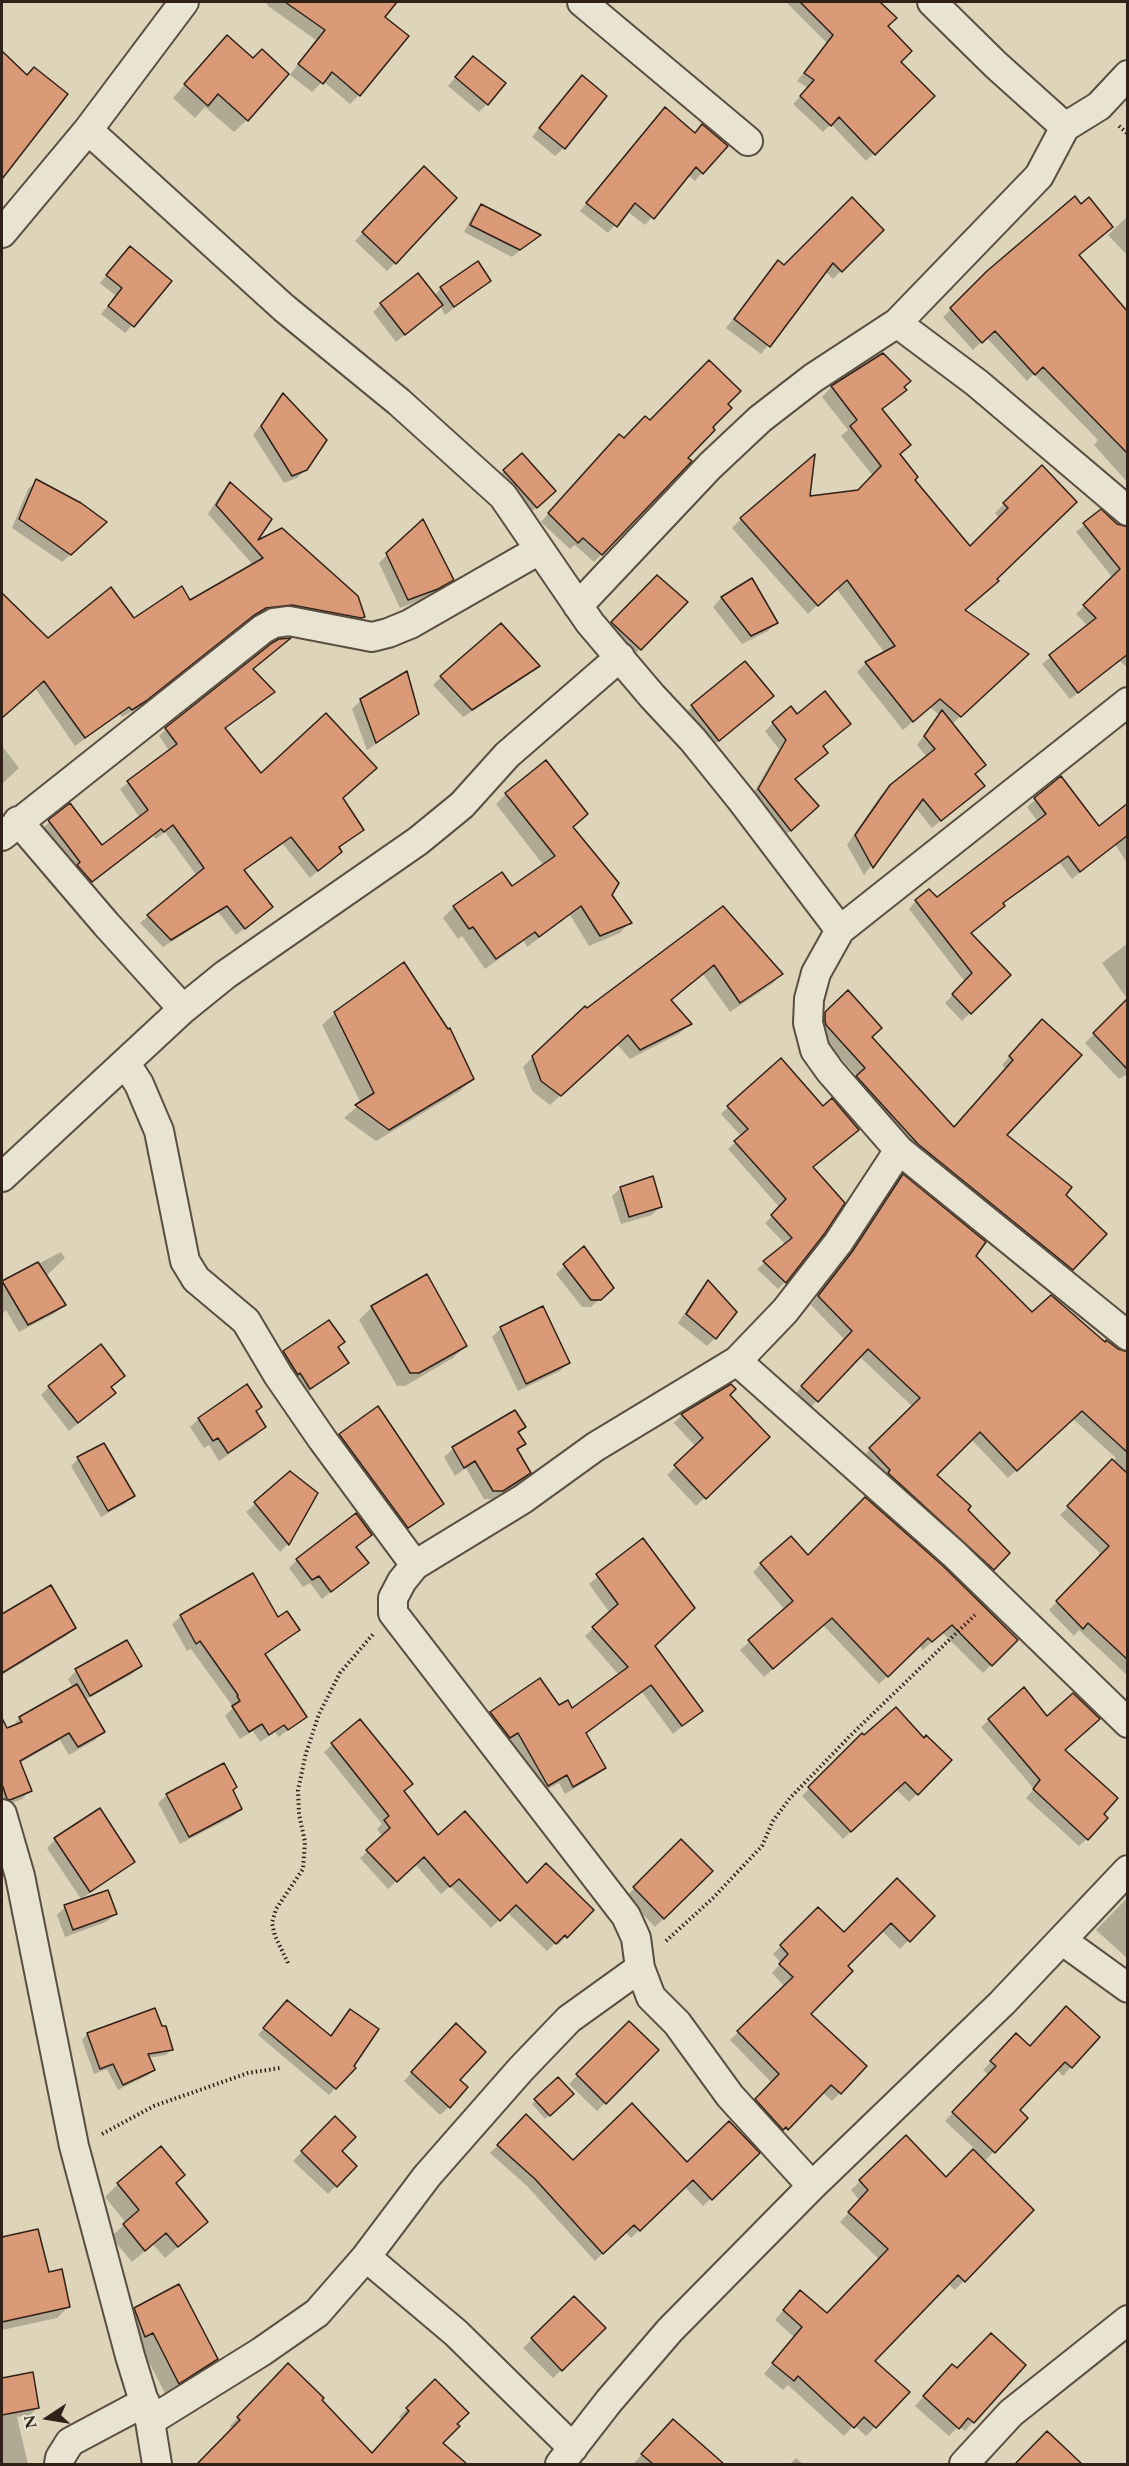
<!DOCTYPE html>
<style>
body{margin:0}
#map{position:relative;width:1129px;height:2466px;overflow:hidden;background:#ddd4b9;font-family:"EB Garamond",serif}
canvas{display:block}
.frame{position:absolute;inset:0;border:3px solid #2f2117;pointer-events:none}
.north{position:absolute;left:18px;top:2388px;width:60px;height:60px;-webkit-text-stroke:4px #e9e3d2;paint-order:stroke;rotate:258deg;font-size:16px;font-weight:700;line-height:24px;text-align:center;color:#2f2117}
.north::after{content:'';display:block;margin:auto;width:21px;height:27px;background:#2f2117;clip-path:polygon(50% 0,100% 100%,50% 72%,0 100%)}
</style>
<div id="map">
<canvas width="1129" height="2466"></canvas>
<div class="frame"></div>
<div class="north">N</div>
</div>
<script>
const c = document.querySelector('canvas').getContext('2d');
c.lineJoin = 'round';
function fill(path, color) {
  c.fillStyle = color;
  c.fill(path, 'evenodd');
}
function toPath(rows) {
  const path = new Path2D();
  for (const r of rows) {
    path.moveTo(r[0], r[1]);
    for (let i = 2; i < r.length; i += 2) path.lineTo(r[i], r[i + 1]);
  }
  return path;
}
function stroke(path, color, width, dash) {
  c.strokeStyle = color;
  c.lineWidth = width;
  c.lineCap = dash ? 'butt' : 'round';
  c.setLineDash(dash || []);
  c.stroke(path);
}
const shadow = toPath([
 [266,2,395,2,383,17,359,95,350,104,323,81,312,92,290,75,316,40,268,6],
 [786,2,833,2,856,24,878,2,895,18,886,26,899,62,933,96,866,161,831,124,823,132,793,104,808,88,797,81,827,43],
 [215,50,247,120,234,132,205,107,195,118,173,98],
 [2,53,27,76,66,94,2,176],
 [465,66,487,104,479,112,448,86],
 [574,86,564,148,555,156,532,137],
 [665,109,702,173,695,181,688,175,645,225,627,211,608,233,580,211],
 [416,176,395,263,387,271,355,241],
 [481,206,538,235,512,257,464,232,474,213],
 [1128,216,1128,255,1127,255,1108,235],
 [882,230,833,279,825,271,761,354,726,328,778,262,784,267],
 [123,255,170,282,125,333,101,314,116,296,100,283],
 [1078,256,1128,340,1128,483,1094,445,1098,440,1034,374,1027,381,986,337,973,350,943,317,988,273],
 [489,281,445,315,440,306,396,342,373,312,381,304,434,296,441,288],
 [882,355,905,390,881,410,899,455,913,480,970,549,1000,519,995,513,1042,467,963,610,1018,663,952,724,974,775,983,786,932,828,915,807,864,875,847,845,881,795,927,757,917,745,939,715,930,707,903,730,857,672,866,663,885,653,836,588,808,614,732,528,741,519,808,498,858,491,873,476,841,436,848,430,822,397,831,387],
 [283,396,306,469,297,478,284,483,253,435],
 [726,404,686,458,690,461,594,562,575,545,570,549,541,522,612,443,624,440,650,422],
 [504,471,546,499,528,515,496,479],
 [37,481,97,530,62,562,12,528,28,489],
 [230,484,253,543,363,616,355,625,256,617,242,624,136,709,122,717,120,714,75,746,35,688,2,717,2,595,48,640,133,620,190,602,253,565,208,514,222,492],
 [1101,511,1124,529,1128,528,1128,663,1125,666,1119,660,1070,699,1042,664,1088,626,1076,614,1113,578,1076,532],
 [387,555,452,579,444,588,428,597,400,608,379,563],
 [657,577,686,602,632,657,604,631],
 [752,580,776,623,768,631,742,644,713,607,721,598],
 [745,663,763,705,710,748,683,715],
 [538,666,529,674,463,717,433,685,441,677],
 [252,670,272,692,224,729,261,775,341,798,362,830,338,849,340,852,310,878,283,844,243,871,263,914,236,935,218,912,163,947,140,923,197,876,165,832,156,839,153,836,84,889,42,829,49,822,102,848,140,818,120,789,170,752,159,736,166,729],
 [361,700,418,714,409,722,367,750,352,709],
 [797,716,841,732,822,747,794,780,809,814,782,838,750,799,779,749,765,731,773,723],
 [2,746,19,768,2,784],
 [1061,778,1099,828,1128,805,1128,865,1115,844,1072,879,1060,863,1002,904,969,934,1009,975,962,1021,945,1003,965,982,909,909,916,901,936,899,1038,822,1027,807],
 [506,794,572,828,611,895,630,922,620,933,589,946,570,915,527,947,524,941,485,969,462,936,458,939,443,918,454,907,502,874,512,888,544,866,496,804],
 [723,908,781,974,772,984,730,1012,703,974,670,1001,690,1024,680,1033,630,1059,617,1044,550,1105,532,1091,523,1067,533,1057,587,1010],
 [1128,943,1128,1000,1102,963],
 [1128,1000,1128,1074,1119,1079,1085,1043],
 [335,1013,472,1079,460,1091,376,1141,344,1118,361,1103,322,1025],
 [826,1013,870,1037,954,1128,1006,1069,1002,1065,1034,1029,1005,1135,1105,1234,1064,1277,910,1152,849,1085,858,1077,818,1034,817,1022],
 [728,1107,811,1168,785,1282,778,1289,757,1269,786,1245,765,1223,780,1208,728,1149,742,1137,721,1114],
 [903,1176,974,1256,1032,1314,1128,1353,1128,1676,1079,1630,1074,1636,1049,1610,1101,1557,1098,1554,1100,1553,1060,1515,1116,1458,1072,1418,1008,1478,971,1439,935,1475,1008,1553,985,1577,862,1457,913,1407,859,1356,809,1409,794,1395,845,1340,811,1305,844,1262,895,1184],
 [621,1188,660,1207,652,1215,621,1224,612,1196],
 [584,1248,603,1296,591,1307,582,1307,556,1274],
 [61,1252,65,1258,45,1277,64,1305,55,1313,19,1332,6,1310,2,1314,2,1283],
 [708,1282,715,1338,707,1346,678,1323,700,1290],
 [372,1307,465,1346,453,1358,405,1386,397,1386,359,1320],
 [501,1328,568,1363,560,1371,518,1391,492,1337],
 [343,1342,337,1348,347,1363,339,1371,302,1396,276,1361,284,1352],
 [115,1384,110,1388,114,1393,69,1431,41,1395,49,1387],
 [247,1386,260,1407,255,1413,264,1427,256,1436,219,1461,209,1445,204,1448,190,1427,199,1419],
 [378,1408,442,1504,400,1536,331,1443],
 [515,1412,524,1427,517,1433,524,1444,517,1451,529,1472,521,1481,493,1499,484,1499,466,1468,455,1476,444,1457,453,1449],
 [682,1415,768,1437,696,1506,667,1475,696,1447,674,1423],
 [103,1445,133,1496,126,1503,101,1517,71,1466,78,1459],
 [290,1473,316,1494,288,1544,280,1552,246,1512],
 [370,1535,355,1549,367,1563,322,1599,310,1583,303,1587,289,1568,297,1560],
 [643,1540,653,1646,701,1711,673,1734,642,1692,585,1734,604,1768,595,1776,565,1794,559,1783,539,1794,509,1740,501,1745,483,1721,491,1713,558,1707,571,1710,619,1675,585,1636,610,1613,589,1584],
 [807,1557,1016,1640,983,1673,942,1632,923,1650,919,1645,879,1684,823,1625,764,1677,740,1650,785,1610,753,1572,761,1564],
 [50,1587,74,1628,66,1636,2,1675,2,1616],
 [181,1616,277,1619,298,1630,264,1656,305,1716,279,1737,275,1732,260,1742,253,1731,240,1739,225,1716,232,1709,231,1704,191,1649,187,1651,172,1624],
 [126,1642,140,1666,132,1674,85,1700,103,1731,95,1740,69,1755,60,1740,20,1763,30,1791,22,1799,2,1807,2,1732,12,1728,19,1718,73,1688,68,1679,76,1671],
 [989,1720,1063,1750,1102,1815,1087,1839,1079,1846,1026,1798,1034,1789,981,1727],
 [360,1721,403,1792,438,1837,527,1885,592,1910,558,1945,556,1942,547,1951,507,1912,491,1928,450,1886,441,1894,415,1864,388,1889,360,1858,383,1837,377,1829,382,1824,324,1752],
 [862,1735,924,1740,950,1760,909,1802,896,1789,843,1839,802,1796],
 [232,1791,241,1809,232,1817,180,1844,158,1803,167,1795],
 [55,1840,133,1861,124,1870,81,1899,47,1848],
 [681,1841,711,1871,655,1927,626,1897],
 [897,1880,933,1916,900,1949,881,1930,846,1966,809,2014,840,2093,832,2101,822,2092,778,2137,748,2108,772,2083,730,2040,785,1987,772,1973,781,1963,773,1954,818,1909,844,1934],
 [1128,1897,1128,1959,1096,1930],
 [65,1907,115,1914,106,1922,65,1937,57,1915],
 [281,2008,330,2037,351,2011,354,2068,329,2095,258,2035],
 [629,2023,657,2050,597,2111,569,2084],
 [87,2034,171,2050,166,2055,148,2058,153,2069,148,2075,118,2090,107,2069,94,2074,82,2040],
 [448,2034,458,2080,449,2107,440,2115,404,2081],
 [1098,2037,1063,2076,1056,2069,1017,2110,994,2151,984,2162,1032,2210,955,2290,947,2283,873,2361,875,2427,866,2436,854,2425,844,2436,788,2385,783,2390,764,2374,794,2337,775,2320,791,2301,827,2315,880,2260,840,2222,860,2201,851,2190,906,2137,946,2179,975,2149,945,2121,989,2075,983,2070,1008,2044,1029,2048],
 [558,2079,572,2094,545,2119,532,2104],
 [526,2117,573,2162,687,2164,757,2153,703,2206,684,2186,631,2238,625,2231,595,2261,527,2186,490,2153],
 [335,2118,340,2151,355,2166,328,2194,293,2161],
 [118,2184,175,2184,206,2222,165,2258,153,2244,132,2262,111,2237,126,2223,105,2197],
 [37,2230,47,2273,69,2306,57,2318,2,2330,2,2239],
 [574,2298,603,2328,553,2378,523,2348],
 [135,2309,216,2359,204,2372,166,2395,140,2345,122,2322],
 [288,2365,371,2455,402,2420,399,2417,435,2381,455,2424,441,2443,455,2455,447,2464,199,2464,233,2429,230,2426],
 [1024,2365,965,2431,959,2426,949,2436,915,2406,944,2374,957,2370],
 [32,2374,38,2407,30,2415,17,2417,28,2464,2,2464,2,2380],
 [665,2429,717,2460,713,2464,636,2464,634,2463],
 [1047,2433,1079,2464,1016,2464],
 [796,2458,803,2464,790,2464]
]);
const building = toPath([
 [285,2,397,2,385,17,409,36,360,96,332,72,323,84,298,64,325,30,285,2],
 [800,2,880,2,897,18,888,26,912,51,901,62,935,96,875,155,839,117,831,126,800,96,814,80,804,73,833,35,800,2],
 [227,35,253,58,262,49,289,74,248,121,218,94,208,106,184,84,227,35],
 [2,51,27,75,34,67,68,94,2,179,2,51],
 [473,56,506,83,488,105,455,77,473,56],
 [582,75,607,96,565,149,539,128,582,75],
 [665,107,695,133,702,124,728,146,703,174,696,167,654,219,635,203,617,227,586,203,665,107],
 [424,166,457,198,396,264,362,232,424,166],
 [1075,196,1081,204,1089,197,1113,227,1079,255,1128,312,1128,454,1043,367,1035,375,995,331,982,343,950,308,987,271,1075,196],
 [852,197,884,230,842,272,833,263,770,347,734,319,778,260,784,265,852,197],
 [481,204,541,235,520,250,470,225,481,204],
 [130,246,172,281,134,327,108,306,122,288,106,275,130,246],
 [478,261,491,281,454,307,440,287,478,261],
 [418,273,443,305,405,335,380,303,418,273],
 [883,353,911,381,904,387,907,390,882,409,911,445,900,454,918,477,915,480,970,546,1008,508,1003,503,1042,465,1077,502,997,579,999,581,965,610,1029,654,961,717,940,699,913,722,865,662,895,646,847,580,818,606,740,518,815,454,810,496,858,490,881,466,850,426,857,420,831,386,883,353],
 [709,360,741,391,728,404,732,408,713,427,715,430,688,458,692,461,602,555,583,538,578,543,548,513,619,434,624,438,645,416,650,420,709,360],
 [283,393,327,440,307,470,292,476,261,426,283,393],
 [522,453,556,491,537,508,503,470,522,453],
 [36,479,81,503,107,522,71,555,19,519,36,479],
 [230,482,272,519,258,540,282,528,358,596,365,617,361,618,292,605,266,608,253,616,146,701,132,710,129,707,85,738,44,681,2,718,2,593,48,638,111,587,134,618,182,586,190,600,263,558,216,505,230,482],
 [1101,509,1117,524,1128,527,1128,654,1078,693,1049,655,1096,618,1083,605,1120,569,1083,523,1101,509],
 [423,519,454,580,438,589,408,600,386,553,423,519],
 [657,575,688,602,641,650,611,622,657,575],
 [752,578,778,623,751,636,721,597,752,578],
 [501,623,540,666,472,710,440,676,501,623],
 [291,638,253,669,275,692,225,728,261,773,326,713,377,768,343,798,364,830,339,847,342,852,318,871,291,837,244,870,273,907,245,929,227,906,171,940,147,915,204,868,173,825,164,832,161,829,92,882,77,865,80,862,48,820,70,803,102,845,148,810,127,781,177,744,165,728,272,643,279,639,291,638],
 [745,661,774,696,719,741,691,705,745,661],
 [407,671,419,714,376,743,360,699,407,671],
 [825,691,851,724,823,746,828,753,795,779,819,806,791,831,758,789,786,740,772,722,791,706,797,714,825,691],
 [942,710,986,765,975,774,985,786,941,821,923,799,873,868,855,835,890,785,935,749,924,736,942,710],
 [546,760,588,814,573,827,619,883,612,895,632,923,600,936,581,906,539,937,535,932,496,959,473,927,469,929,453,906,502,872,512,886,555,856,505,793,546,760],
 [1061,776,1099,826,1128,803,1128,835,1080,872,1068,856,1003,903,1005,906,971,933,1011,975,971,1014,952,994,972,973,915,900,929,889,937,897,1046,814,1034,798,1061,776],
 [723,906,783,974,740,1003,714,965,671,1000,692,1024,640,1050,628,1035,561,1096,541,1081,532,1056,585,1006,587,1008,723,906],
 [404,962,448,1029,450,1028,474,1079,389,1130,355,1105,374,1093,334,1012,404,962],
 [848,990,882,1028,872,1037,954,1127,1013,1060,1009,1056,1042,1019,1082,1055,1007,1135,1072,1187,1066,1195,1107,1234,1073,1270,918,1144,856,1076,865,1068,826,1025,825,1021,825,1012,848,990],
 [1128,998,1128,1070,1093,1033,1128,998],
 [781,1058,823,1106,832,1098,859,1130,813,1167,845,1203,825,1233,786,1283,763,1261,792,1238,771,1215,786,1199,734,1141,748,1129,727,1106,781,1058],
 [903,1174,986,1242,976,1256,1032,1312,1051,1295,1105,1342,1106,1340,1118,1349,1128,1352,1128,1453,1082,1411,1017,1471,980,1432,937,1475,971,1506,968,1510,1010,1553,994,1570,888,1473,890,1470,869,1448,920,1398,868,1349,818,1402,801,1386,852,1331,818,1296,852,1252,903,1174],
 [653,1176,662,1207,629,1217,620,1187,653,1176],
 [584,1246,614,1288,601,1300,591,1300,563,1264,584,1246],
 [38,1262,66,1305,28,1325,2,1281,38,1262],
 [427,1274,467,1346,419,1373,410,1373,371,1306,427,1274],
 [708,1280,737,1312,716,1339,686,1314,708,1280],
 [543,1306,570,1363,526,1384,500,1327,543,1306],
 [329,1320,345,1342,338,1347,349,1363,310,1389,300,1373,298,1375,283,1351,329,1320],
 [101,1344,125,1376,111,1387,116,1393,78,1423,48,1386,101,1344],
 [247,1384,262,1407,256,1411,266,1427,228,1453,218,1438,213,1441,198,1418,247,1384],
 [731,1384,736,1389,730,1395,770,1437,706,1499,674,1465,703,1438,681,1414,731,1384],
 [378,1406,444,1504,408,1528,339,1434,378,1406],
 [515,1410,526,1427,518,1432,526,1444,517,1449,531,1473,503,1491,493,1491,475,1461,464,1468,452,1447,515,1410],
 [104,1443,135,1496,108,1511,77,1457,104,1443],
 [1112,1459,1128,1474,1128,1660,1088,1623,1083,1629,1056,1601,1109,1546,1067,1506,1112,1459],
 [290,1471,318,1493,289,1545,254,1502,290,1471],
 [865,1497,943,1566,1018,1640,992,1666,952,1625,932,1642,928,1638,888,1677,832,1618,773,1669,748,1640,793,1601,760,1563,791,1536,808,1555,865,1497],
 [356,1513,372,1535,356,1547,369,1563,331,1592,319,1576,312,1580,296,1559,356,1513],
 [643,1538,695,1608,655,1646,703,1711,682,1726,651,1685,586,1733,606,1768,573,1787,567,1775,548,1786,518,1733,510,1738,490,1712,540,1678,559,1705,568,1700,572,1708,628,1667,592,1627,618,1604,596,1574,643,1538],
 [253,1573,278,1617,287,1611,300,1630,265,1654,307,1717,288,1730,284,1725,269,1735,262,1724,249,1732,232,1706,240,1701,237,1696,238,1695,200,1641,196,1644,180,1615,253,1573],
 [51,1585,76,1628,2,1673,2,1614,51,1585],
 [127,1640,142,1666,90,1696,75,1669,127,1640],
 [77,1684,105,1732,78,1747,69,1733,20,1761,32,1791,10,1800,7,1799,2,1784,2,1718,7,1728,22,1722,19,1717,77,1684],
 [1024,1687,1047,1716,1073,1693,1100,1719,1065,1750,1118,1798,1104,1814,1108,1818,1088,1840,1033,1789,1040,1780,988,1719,1024,1687],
 [896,1707,924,1738,926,1735,952,1760,918,1795,905,1782,851,1832,808,1787,862,1733,864,1735,896,1707],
 [360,1719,413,1784,404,1791,438,1835,465,1811,527,1883,546,1863,594,1910,567,1938,565,1935,556,1944,516,1905,500,1921,459,1879,450,1887,424,1857,397,1882,366,1850,390,1828,384,1820,389,1816,331,1743,360,1719],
 [224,1763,237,1787,233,1790,242,1809,189,1837,166,1794,224,1763],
 [100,1808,135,1862,90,1892,54,1838,100,1808],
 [681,1839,713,1871,664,1919,633,1887,681,1839],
 [897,1878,935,1916,910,1942,891,1923,848,1966,853,1971,811,2014,867,2066,841,2094,831,2085,788,2130,786,2127,783,2130,755,2099,779,2074,737,2031,793,1977,779,1964,788,1954,780,1945,818,1907,844,1932,897,1878],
 [108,1890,117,1914,73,1930,64,1905,108,1890],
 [287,2000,331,2036,350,2009,379,2029,354,2066,356,2068,336,2089,263,2028,287,2000],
 [1066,2006,1100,2037,1072,2068,1065,2062,1020,2110,1028,2118,995,2153,952,2112,996,2066,990,2061,1016,2033,1030,2046,1066,2006],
 [155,2008,162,2026,166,2026,173,2050,148,2054,155,2070,123,2085,113,2064,100,2069,87,2033,155,2008],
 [629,2021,659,2050,606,2104,576,2074,629,2021],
 [456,2023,486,2052,460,2080,468,2087,450,2108,411,2072,456,2023],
 [558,2077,574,2094,550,2116,534,2099,558,2077],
 [632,2103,687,2162,729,2121,760,2153,712,2200,693,2180,640,2231,634,2225,603,2254,535,2179,497,2145,526,2114,573,2160,632,2103],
 [335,2116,356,2137,342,2151,357,2166,337,2187,301,2151,335,2116],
 [906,2135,946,2177,973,2149,1034,2210,965,2282,958,2275,875,2361,910,2392,876,2428,864,2417,854,2428,798,2376,794,2381,772,2363,802,2327,783,2310,800,2290,827,2313,888,2249,848,2212,868,2190,859,2180,906,2135],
 [161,2146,185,2175,176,2183,208,2222,178,2247,166,2233,145,2251,123,2224,139,2210,117,2183,161,2146],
 [38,2229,49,2272,62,2269,70,2307,2,2322,2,2237,38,2229],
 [179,2284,218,2359,179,2384,153,2333,145,2337,134,2308,179,2284],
 [574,2296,606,2328,562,2371,531,2338,574,2296],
 [991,2333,1026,2365,974,2423,968,2418,959,2429,923,2396,952,2364,957,2368,991,2333],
 [288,2363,324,2398,322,2400,372,2453,409,2411,406,2408,435,2379,469,2413,457,2424,460,2426,443,2443,467,2464,197,2464,240,2420,237,2417,288,2363],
 [33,2372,39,2408,2,2415,2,2378,33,2372],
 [673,2419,724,2464,653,2464,641,2454,673,2419],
 [1047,2431,1082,2464,1015,2464,1047,2431]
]);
const path = toPath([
 [1119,126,1128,134],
 [666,1941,713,1898,762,1846,773,1821,790,1798,853,1733,975,1615],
 [288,1963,275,1936,272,1923,276,1909,303,1869,305,1842,299,1814,298,1790,306,1753,319,1714,340,1673,374,1633],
 [102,2134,154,2106,248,2073,280,2068]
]);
const street = toPath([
 [582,2,748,141],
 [932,2,996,65,1065,127],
 [88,130,284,308,399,402,503,496,590,623,652,696,693,740,743,802,840,930],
 [2,233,88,130,184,2],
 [897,323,977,383,1128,511],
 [578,606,710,466,760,419,813,378,897,323,1039,176,1065,127,1099,106,1128,75],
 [1128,702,840,930,816,973,809,999,808,1023,815,1050,830,1071,899,1150,1128,1336],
 [18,821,106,924,183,1009],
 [2,836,263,629,274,623,289,621,372,637,388,633,410,624,539,550],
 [126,1064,139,1084,159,1131,185,1261,196,1279,246,1321,278,1375,322,1439,415,1565],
 [2,1177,183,1009,225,975,418,841,462,805,507,755,620,657],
 [737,1361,954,1554,1128,1723],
 [2,1814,20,1876,74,2146,130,2356,150,2421,157,2464],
 [1063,1941,1128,1988],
 [812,2186,730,2096,677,2023,651,1997,640,1968,636,1938,626,1916,393,1613,393,1598,402,1581,415,1565,523,1499,595,1447,737,1361,785,1311,838,1243,899,1150],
 [366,2257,456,2333,573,2448],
 [150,2421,261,2352,317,2313,366,2257,427,2176,521,2069,569,2019,640,1968],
 [59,2464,60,2458,70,2442,145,2402],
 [560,2464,609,2401,670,2330,812,2186,1002,2003,1128,1870],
 [964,2464,1011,2413,1128,2320]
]);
fill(shadow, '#0003');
fill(building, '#db9a77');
stroke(building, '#2f2117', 1.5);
stroke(street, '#5a4e40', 32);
stroke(path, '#2f2117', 4, [1.5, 3]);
stroke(street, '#e9e3d2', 28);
</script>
